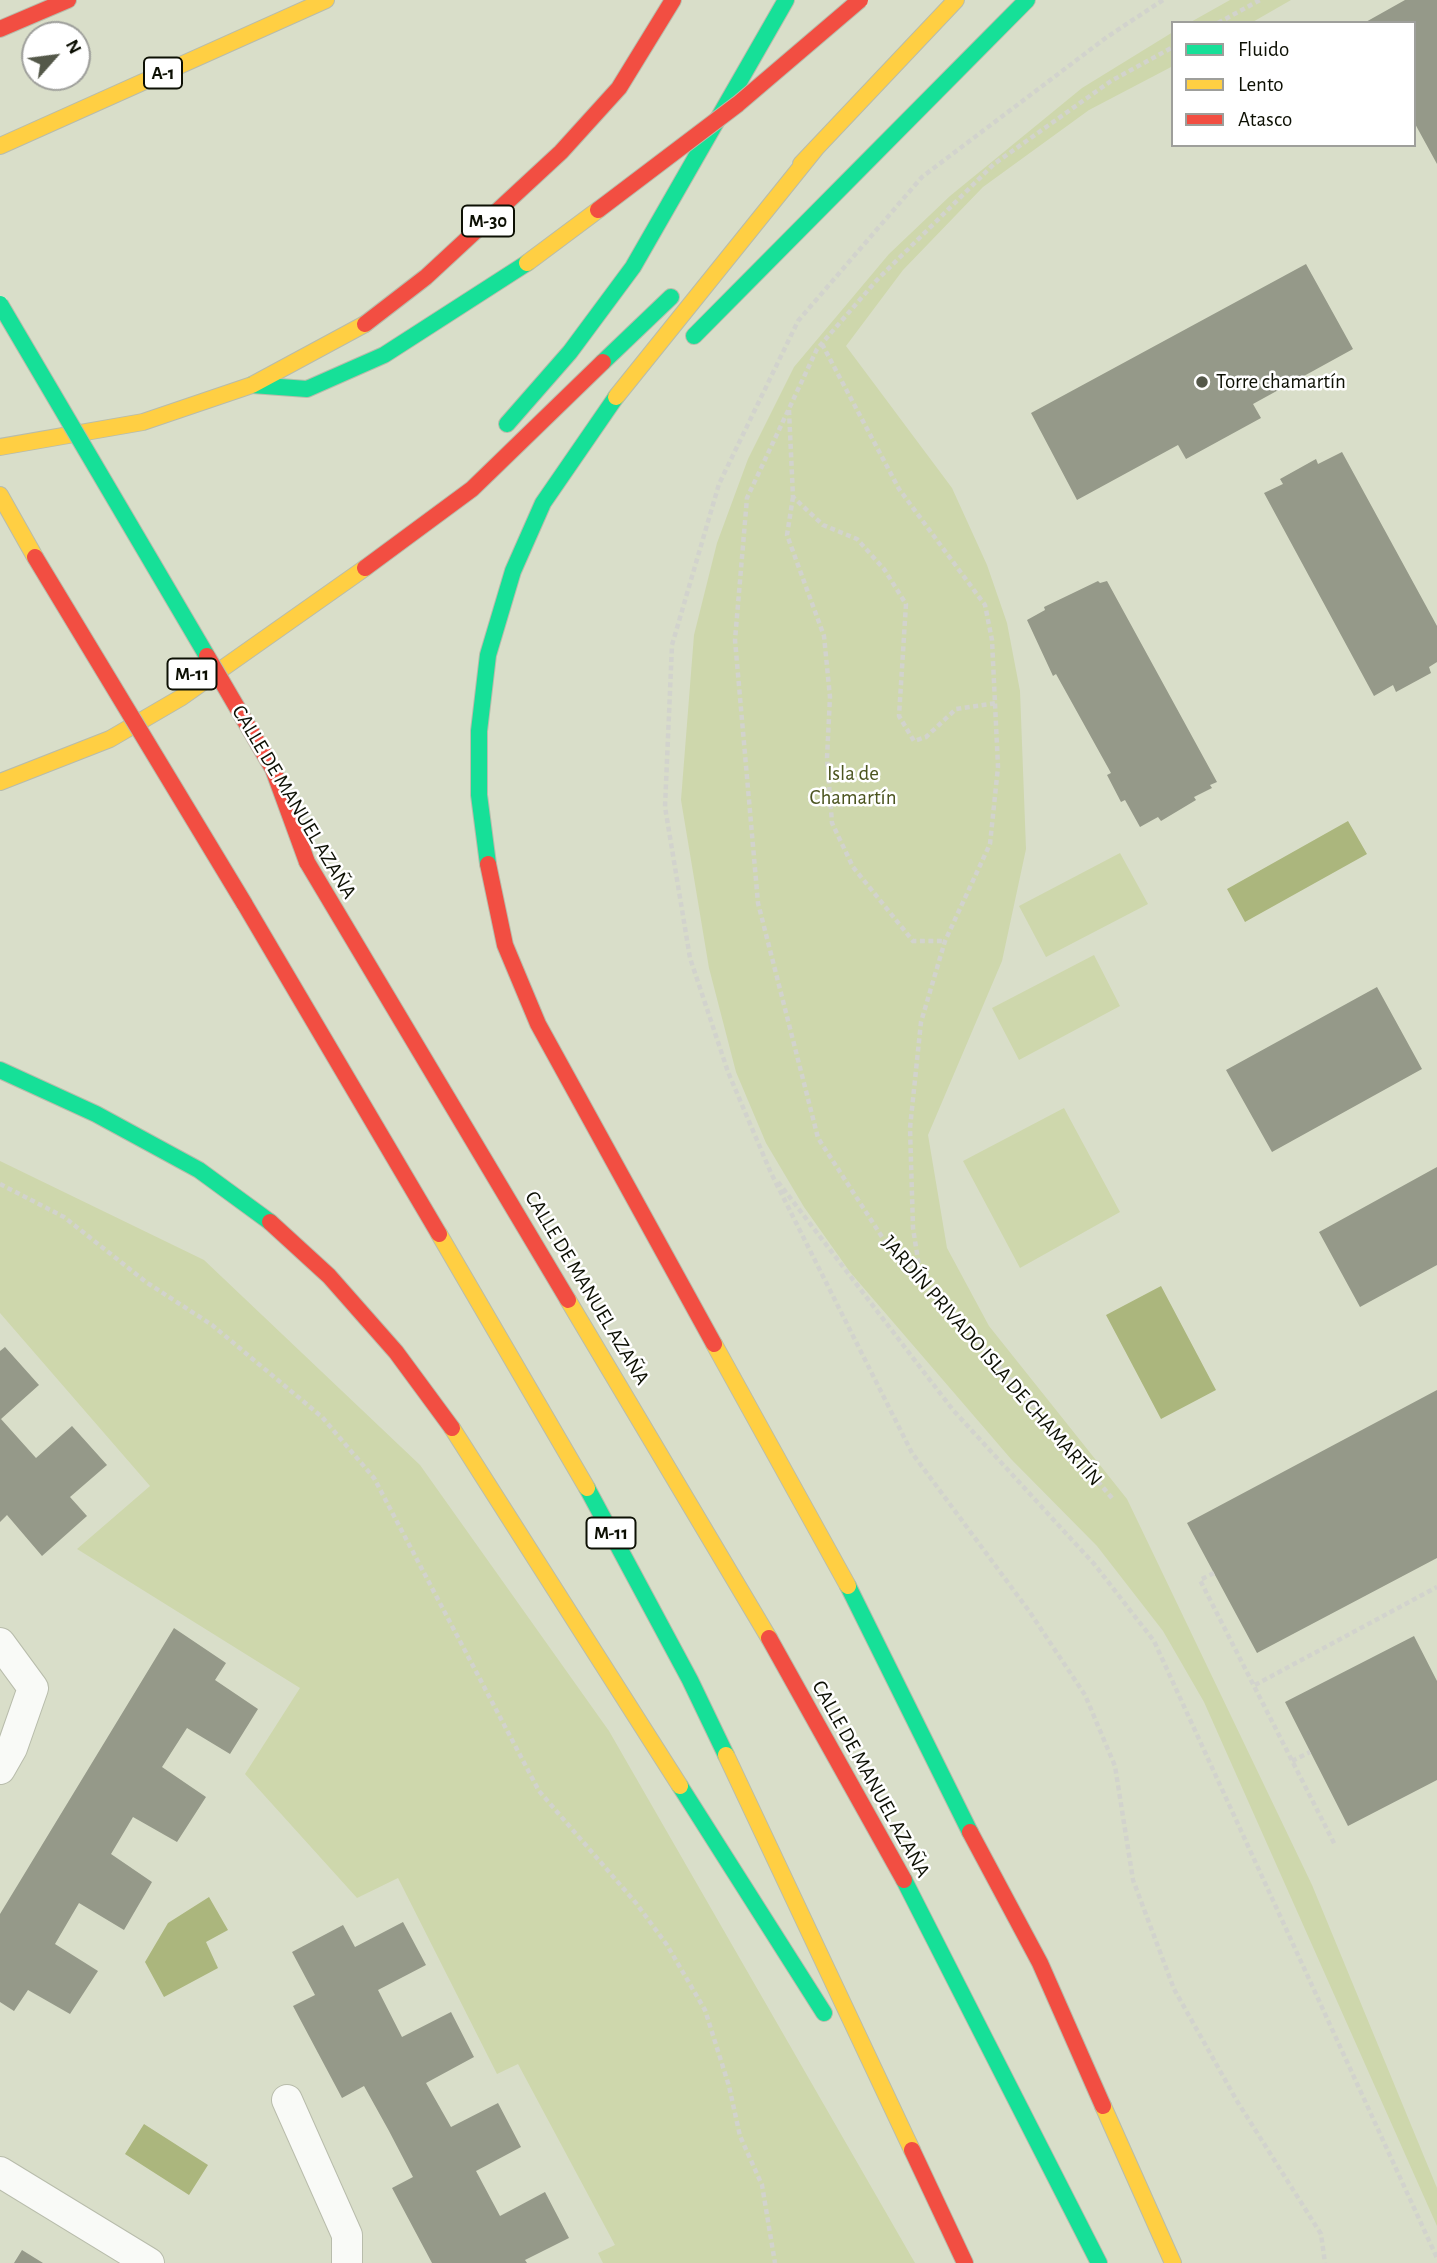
<!DOCTYPE html>
<meta charset="utf-8">
<style>
body{margin:0}
#map{position:relative;width:1437px;height:2263px;overflow:hidden;background:#d9dec9;font-family:"Alegreya Sans",sans-serif}
canvas{display:block}
.legend{position:absolute;left:1171px;top:21px;width:245px;height:126px;box-sizing:border-box;background:#fff;border:2px solid #9e9f9b;margin:0;padding:9px 12px;list-style:none;font-size:21px;color:#0d1004}
.legend li{display:flex;align-items:center;gap:14px;height:35px}
.legend b{width:35px;border:2px solid #9e9f9b}
.north{position:absolute;left:21px;top:21px;width:70px;height:70px;box-sizing:border-box;background:#fff;border:2px solid #9e9f9b;border-radius:50%;rotate:62deg;font-size:19px;font-weight:700;line-height:28px;text-align:center;color:#0d1004}
.north::after{content:'';display:block;margin:auto;width:24px;height:32px;background:#545849;clip-path:polygon(50% 0,100% 100%,50% 72%,0 100%)}
</style>
<div id="map">
<canvas width="1437" height="2263"></canvas>
<ul class="legend">
<li><b style="height:9px;background:#16e098"></b>Fluido</li>
<li><b style="height:9px;background:#ffcf43"></b>Lento</li>
<li><b style="height:9px;background:#f24e42"></b>Atasco</li>
</ul>
<div class="north">N</div>
</div>
<script>
const c = document.querySelector('canvas').getContext('2d');
c.lineJoin = 'round';
function fill(path, color) {
  c.fillStyle = color;
  c.fill(path, 'evenodd');
}
function toPath(rows) {
  const path = new Path2D();
  for (const r of rows) {
    path.moveTo(r[0], r[1]);
    for (let i = 2; i < r.length; i += 2) path.lineTo(r[i], r[i + 1]);
  }
  return path;
}
function stroke(path, color, width, dash) {
  c.strokeStyle = color;
  c.lineWidth = width;
  c.lineCap = dash ? 'butt' : 'round';
  c.setLineDash(dash || []);
  c.stroke(path);
}
function write(font, color, halo, rows, align = 'center') {
  c.font = font + ' "Alegreya Sans",sans-serif';
  c.lineWidth = 5;
  c.setLineDash([]);
  c.textBaseline = 'middle';
  c.strokeStyle = halo;
  c.fillStyle = color;
  for (const [text, x, y, turn = 0] of rows) {
    c.save();
    c.translate(x, y);
    c.rotate((+turn || 0) * Math.PI / 180);
    c.textAlign = isNaN(turn) ? turn : align;
    if (halo) c.strokeText(text, 0, 0);
    c.fillText(text, 0, 0);
    c.restore();
  }
}
const green = toPath([
 [1230,0,1291,0,1251,23,1189,23],
 [1173,32,1173,66,1089,110,983,187,903,270,846,346,952,488,987,565,1007,623,1020,691,1026,849,1002,961,928,1135,947,1248,989,1326,1127,1499,1312,1885,1437,2188,1437,2226,1204,1702,1163,1631,1097,1546,1011,1459,850,1272,804,1207,766,1143,736,1072,709,968,681,800,694,635,717,543,748,459,794,367,889,254,950,196,1082,88],
 [1120,853,1148,904,1046,957,1019,906],
 [1094,955,1120,1006,1019,1060,992,1008],
 [1064,1108,1120,1212,1020,1268,963,1161],
 [0,1161,204,1260,420,1465,609,1731,915,2263,603,2263,598,2253,615,2245,518,2064,497,2074,398,1878,357,1898,245,1774,300,1688,77,1549,150,1486,0,1313]
]);
const water = toPath([
 [1348,821,1367,854,1245,922,1227,889],
 [1161,1286,1216,1390,1161,1419,1106,1315],
 [209,1897,228,1930,206,1942,218,1968,164,1997,145,1962,168,1923],
 [144,2124,208,2165,189,2195,125,2154]
]);
const building = toPath([
 [1405,0,1437,0,1437,164,1414,122,1414,23,1364,23],
 [1306,264,1353,349,1253,404,1261,418,1186,459,1178,445,1077,500,1031,413],
 [1342,452,1437,626,1437,662,1429,667,1431,673,1396,692,1393,685,1374,696,1264,493,1283,484,1280,479,1316,459,1318,464],
 [1098,581,1100,583,1107,581,1217,782,1210,785,1212,788,1194,797,1196,800,1161,821,1158,817,1140,827,1125,800,1121,802,1107,775,1111,773,1056,674,1053,676,1027,620,1045,610,1044,607],
 [1377,987,1422,1069,1272,1152,1226,1070],
 [1437,1167,1437,1265,1360,1307,1319,1232],
 [5,1347,39,1385,1,1419,36,1458,72,1426,107,1465,70,1497,87,1516,42,1556,7,1515,0,1522,0,1351],
 [1437,1390,1437,1558,1257,1653,1187,1523],
 [174,1628,226,1663,215,1680,258,1709,230,1754,187,1728,162,1767,206,1797,177,1842,133,1817,111,1854,152,1882,124,1930,79,1903,55,1944,98,1971,70,2014,28,1990,14,2011,0,2002,0,1914],
 [1414,1636,1437,1681,1437,1780,1348,1826,1285,1702],
 [403,1922,426,1965,378,1990,402,2037,451,2012,474,2057,426,2083,451,2127,498,2103,521,2147,476,2171,500,2216,545,2192,569,2238,525,2260,527,2263,432,2263,392,2188,413,2177,389,2131,364,2086,342,2098,293,2006,315,1995,292,1952,343,1925,355,1947],
 [22,2250,43,2263,14,2263]
]);
const path = toPath([
 [1163,0,1107,37,922,177,798,321,719,484,672,645,665,807,690,958,728,1072,771,1173,912,1453,1029,1611,1085,1695,1115,1766,1133,1880,1174,1989,1237,2101,1321,2234,1325,2263],
 [1218,23,1260,0],
 [822,344,899,489,985,605,992,640,998,767,990,844,945,941,921,1022,910,1128,913,1228,920,1273],
 [789,410,793,497,823,525,857,539,884,569,906,604,899,716,914,741,926,737,956,709,996,703],
 [793,497,787,535,824,636,830,697,827,758,832,823,853,867,913,941,945,941],
 [778,1182,953,1410,1095,1565,1154,1641,1437,2258],
 [0,1184,64,1217,146,1282,212,1325,322,1417,374,1478,539,1791,636,1903,667,1945,705,2010,729,2086,740,2136,762,2185,775,2263],
 [1112,1498,920,1274,886,1243,818,1138,758,903,735,640,747,498,817,349,877,280,994,164,1111,81,1173,47],
 [1214,1573,1200,1580,1335,1845],
 [1255,1685,1437,1587],
 [1292,1761,1310,1752]
]);
const street = toPath([
 [0,1643,33,1688,12,1748,0,1769],
 [287,2100,347,2235,347,2263],
 [0,2172,149,2263]
]);
const fast = toPath([
 [694,336,1027,0],
 [603,362,671,297],
 [252,385,307,389,384,355,527,263],
 [507,424,570,352,633,267,786,0],
 [488,864,479,795,479,731,488,655,513,571,543,503,616,397],
 [0,1070,96,1114,199,1170,270,1222],
 [587,1488,690,1680,726,1755],
 [848,1586,970,1832],
 [680,1786,824,2013],
 [904,1880,1099,2263]
]);
const slow = toPath([
 [0,146,326,0],
 [801,164,956,0],
 [527,263,598,210],
 [616,397,817,147],
 [0,447,143,422,252,385,365,324],
 [0,495,35,557],
 [0,782,110,739,182,697,365,568],
 [439,1234,587,1488],
 [568,1300,769,1638],
 [714,1344,848,1586],
 [452,1428,680,1786],
 [726,1755,912,2150],
 [1103,2106,1173,2263]
]);
const jam = toPath([
 [0,29,68,0],
 [365,324,426,277,561,152,619,88,673,0],
 [365,568,472,489,603,362],
 [307,862,568,1300],
 [488,864,505,945,538,1024,714,1344],
 [244,903,439,1234],
 [270,1222,329,1276,396,1352,452,1428],
 [769,1638,904,1880],
 [970,1832,1040,1963,1103,2106],
 [912,2150,965,2263]
]);
const fastBridge = toPath([
 [0,304,207,656]
]);
const jamBridge = toPath([
 [598,210,738,104,860,0],
 [35,557,244,903],
 [207,656,273,769,307,862]
]);
const markers = [
 [1202,382,7,"#545849"]
];
const shields = [
 [163,73,38],
 [488,221,52],
 [192,674,49],
 [611,1533,49]
];
const shieldNames = [
 ["A-1",163,73],
 ["M-30",488,221],
 ["M-11",192,674],
 ["M-11",611,1533]
];
const poiNames = [
 ["Torre chamartín",1216,382]
];
const parkNames = [
 ["Isla de",853,774],
 ["Chamartín",853,798]
];
const streetNames = [
 ["CALLE DE MANUEL AZAÑA",294,802,59],
 ["CALLE DE MANUEL AZAÑA",587,1288,59],
 ["JARDÍN PRIVADO ISLA DE CHAMARTÍN",992,1361,49],
 ["CALLE DE MANUEL AZAÑA",871,1779,61]
];
fill(green, '#ced7ac');
fill(water, '#abb67d');
fill(building, '#959989');
stroke(street, '#b8bcab', 32);
stroke(fast, '#b8bcab', 18);
stroke(slow, '#b8bcab', 18);
stroke(jam, '#b8bcab', 18);
stroke(path, '#d2d3cd', 4.5, [5, 3.5]);
stroke(street, '#f9faf7', 30);
stroke(fast, '#16e098', 16);
stroke(slow, '#ffcf43', 16);
stroke(jam, '#f24e42', 16);
stroke(fastBridge, '#b8bcab', 18, []);
stroke(jamBridge, '#b8bcab', 18, []);
stroke(fastBridge, '#16e098', 16);
stroke(jamBridge, '#f24e42', 16);
for (const [x, y, r, color] of markers) {
  const dot = new Path2D();
  dot.arc(x, y, r, 0, 2 * Math.PI);
  c.fillStyle = color;
  c.fill(dot);
  stroke(dot, '#fff', 2.5);
}
for (const [x, y, w] of shields) {
  const box = new Path2D();
  box.roundRect(x - w / 2, y - 15.5, w, 31, 5);
  c.fillStyle = '#fff';
  c.fill(box);
  stroke(box, '#0d1004', 2);
}
write('bold 19px', '#0d1004', null, shieldNames);
write('21px', '#0d1004', '#fff', poiNames, 'left');
write('21px', '#4b541f', '#fff', parkNames);
write('21px', '#0d1004', '#fff', streetNames);
</script>
